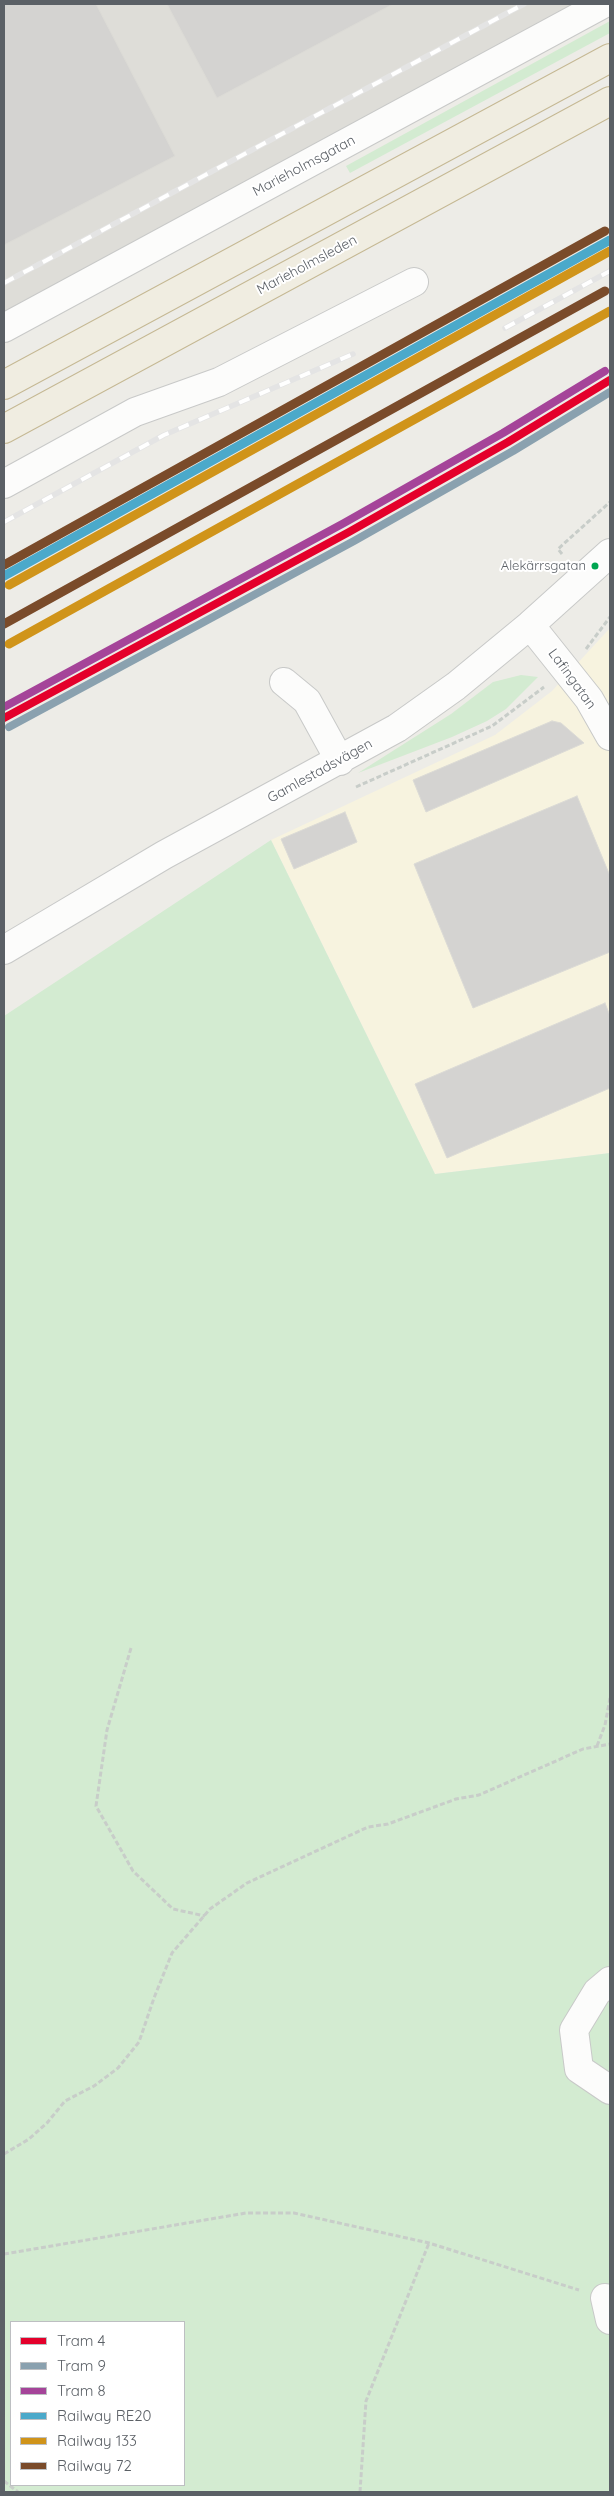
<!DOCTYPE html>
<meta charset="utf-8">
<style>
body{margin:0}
#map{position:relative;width:614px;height:2496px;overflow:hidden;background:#edece7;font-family:Quicksand,sans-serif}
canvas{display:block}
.frame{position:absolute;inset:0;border:5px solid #5b6066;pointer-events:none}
.legend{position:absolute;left:10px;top:2321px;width:175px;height:165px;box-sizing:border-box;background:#fff;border:1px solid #bdbfc2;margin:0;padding:6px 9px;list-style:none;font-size:15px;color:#5b6066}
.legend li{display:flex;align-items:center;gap:10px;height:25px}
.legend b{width:25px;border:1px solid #bdbfc2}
</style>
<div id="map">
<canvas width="614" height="2496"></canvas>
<div class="frame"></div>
<ul class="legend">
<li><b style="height:6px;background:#e4002b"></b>Tram 4</li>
<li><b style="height:6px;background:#8aa1af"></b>Tram 9</li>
<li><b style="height:6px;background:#a54499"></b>Tram 8</li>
<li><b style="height:6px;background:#4ba9ca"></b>Railway RE20</li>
<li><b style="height:6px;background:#d0941a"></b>Railway 133</li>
<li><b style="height:6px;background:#7a4b2a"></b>Railway 72</li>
</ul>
</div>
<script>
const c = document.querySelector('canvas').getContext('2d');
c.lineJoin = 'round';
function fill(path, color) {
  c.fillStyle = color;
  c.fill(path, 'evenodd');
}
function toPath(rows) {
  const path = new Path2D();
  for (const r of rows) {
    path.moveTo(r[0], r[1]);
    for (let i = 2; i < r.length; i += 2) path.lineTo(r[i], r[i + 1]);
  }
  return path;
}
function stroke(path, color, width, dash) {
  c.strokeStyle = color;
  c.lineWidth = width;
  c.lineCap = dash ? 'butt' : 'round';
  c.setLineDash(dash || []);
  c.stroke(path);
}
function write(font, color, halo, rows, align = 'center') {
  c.font = font + ' Quicksand,sans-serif';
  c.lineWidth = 4;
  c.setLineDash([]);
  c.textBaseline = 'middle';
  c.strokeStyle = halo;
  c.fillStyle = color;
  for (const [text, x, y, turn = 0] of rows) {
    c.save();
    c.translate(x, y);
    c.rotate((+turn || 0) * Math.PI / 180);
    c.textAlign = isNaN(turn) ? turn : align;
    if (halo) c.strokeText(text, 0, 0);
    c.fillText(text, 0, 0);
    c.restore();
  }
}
const commercial = toPath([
 [610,628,610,1153,435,1174,271,840,495,735,552,691]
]);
const industrial = toPath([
 [4,4,585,4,4,317]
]);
const green = toPath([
 [610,21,610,33,350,173,346,166],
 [521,675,538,677,506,709,487,721,452,737,358,773,451,714,493,682],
 [271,840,435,1174,610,1153,610,2492,4,2492,4,1016],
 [11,2322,184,2322,184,2485,11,2485]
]);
const building = toPath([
 [4,4,96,4,175,156,4,245,4,4],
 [167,4,393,4,217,98,167,4],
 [552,721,561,723,584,743,426,812,413,780,552,721],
 [577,796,610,876,610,952,473,1008,414,864,577,796],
 [345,812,357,842,294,869,281,839,345,812],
 [605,1003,610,1016,610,1088,447,1158,415,1084,605,1003]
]);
const path = toPath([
 [562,554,558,549,610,502],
 [586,649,610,617],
 [356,787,492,726,544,687],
 [131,1648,107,1730,96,1806,133,1871,173,1909,205,1916],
 [597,1746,605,1725,610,1698],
 [4,2154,29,2139,47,2123,65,2101,94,2086,118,2068,139,2042,154,1998,172,1953,210,1909,247,1883,368,1827,388,1824,456,1799,479,1795,583,1749,610,1744],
 [4,2254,246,2213,294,2213,429,2243,579,2290],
 [4,2481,18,2492],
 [360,2492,366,2401,429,2243]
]);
const minor = toPath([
 [4,328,603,4],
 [4,484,135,412,219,382,414,282],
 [530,625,589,699,610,736],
 [284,682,307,701,340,761],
 [4,950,164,855,397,728,456,686,530,625,610,553],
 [610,1981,597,1992,574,2030,579,2069,610,2090],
 [605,2298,610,2320]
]);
const highway = toPath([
 [4,385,610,58],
 [4,429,610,101]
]);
const rail = toPath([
 [4,283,524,4],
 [505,328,610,271],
 [4,522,164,435,353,354]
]);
const rail1 = toPath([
 [4,576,610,240]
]);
const rail2 = toPath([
 [9,585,610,251],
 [9,644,610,311]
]);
const rail3 = toPath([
 [4,565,605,231],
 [4,624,605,291]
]);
const tram1 = toPath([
 [4,718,349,532,508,442,610,380]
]);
const tram2 = toPath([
 [9,727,354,541,513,451,610,392]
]);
const tram3 = toPath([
 [4,707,344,523,503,433,605,371]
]);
const markers = [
 [595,566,4.5,"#00a651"]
];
const busNames = [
 ["Alekärrsgatan",586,566]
];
const streetNames = [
 ["Marieholmsgatan",304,166,-28],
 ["Marieholmsleden",307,265,-28],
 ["Lafingatan",572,679,54],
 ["Gamlestadsvägen",320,771,-29]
];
fill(commercial, '#f7f3df');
fill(industrial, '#deddd8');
fill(green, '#d3ebd1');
fill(building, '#d4d3d1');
stroke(building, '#dcdbd6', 1);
stroke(minor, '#c8c9c8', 30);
stroke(highway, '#c5b893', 30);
stroke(path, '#c8cdc9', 3, [5, 2.5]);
stroke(minor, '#fcfcfb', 28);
stroke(highway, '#f0ede1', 28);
stroke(rail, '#e4e4e4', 5.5);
stroke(rail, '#fff', 4, [11]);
stroke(rail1, '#4ba9ca', 9);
stroke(rail2, '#d0941a', 9);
stroke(rail3, '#7a4b2a', 9);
stroke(tram1, '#e4002b', 8);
stroke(tram2, '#8aa1af', 8);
stroke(tram3, '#a54499', 8);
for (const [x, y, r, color] of markers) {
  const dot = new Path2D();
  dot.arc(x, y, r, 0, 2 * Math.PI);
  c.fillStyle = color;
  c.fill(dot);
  stroke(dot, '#fff', 2);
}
write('13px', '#5b6066', '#fff', busNames, 'right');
write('14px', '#5b6066', '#fff', streetNames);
</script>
